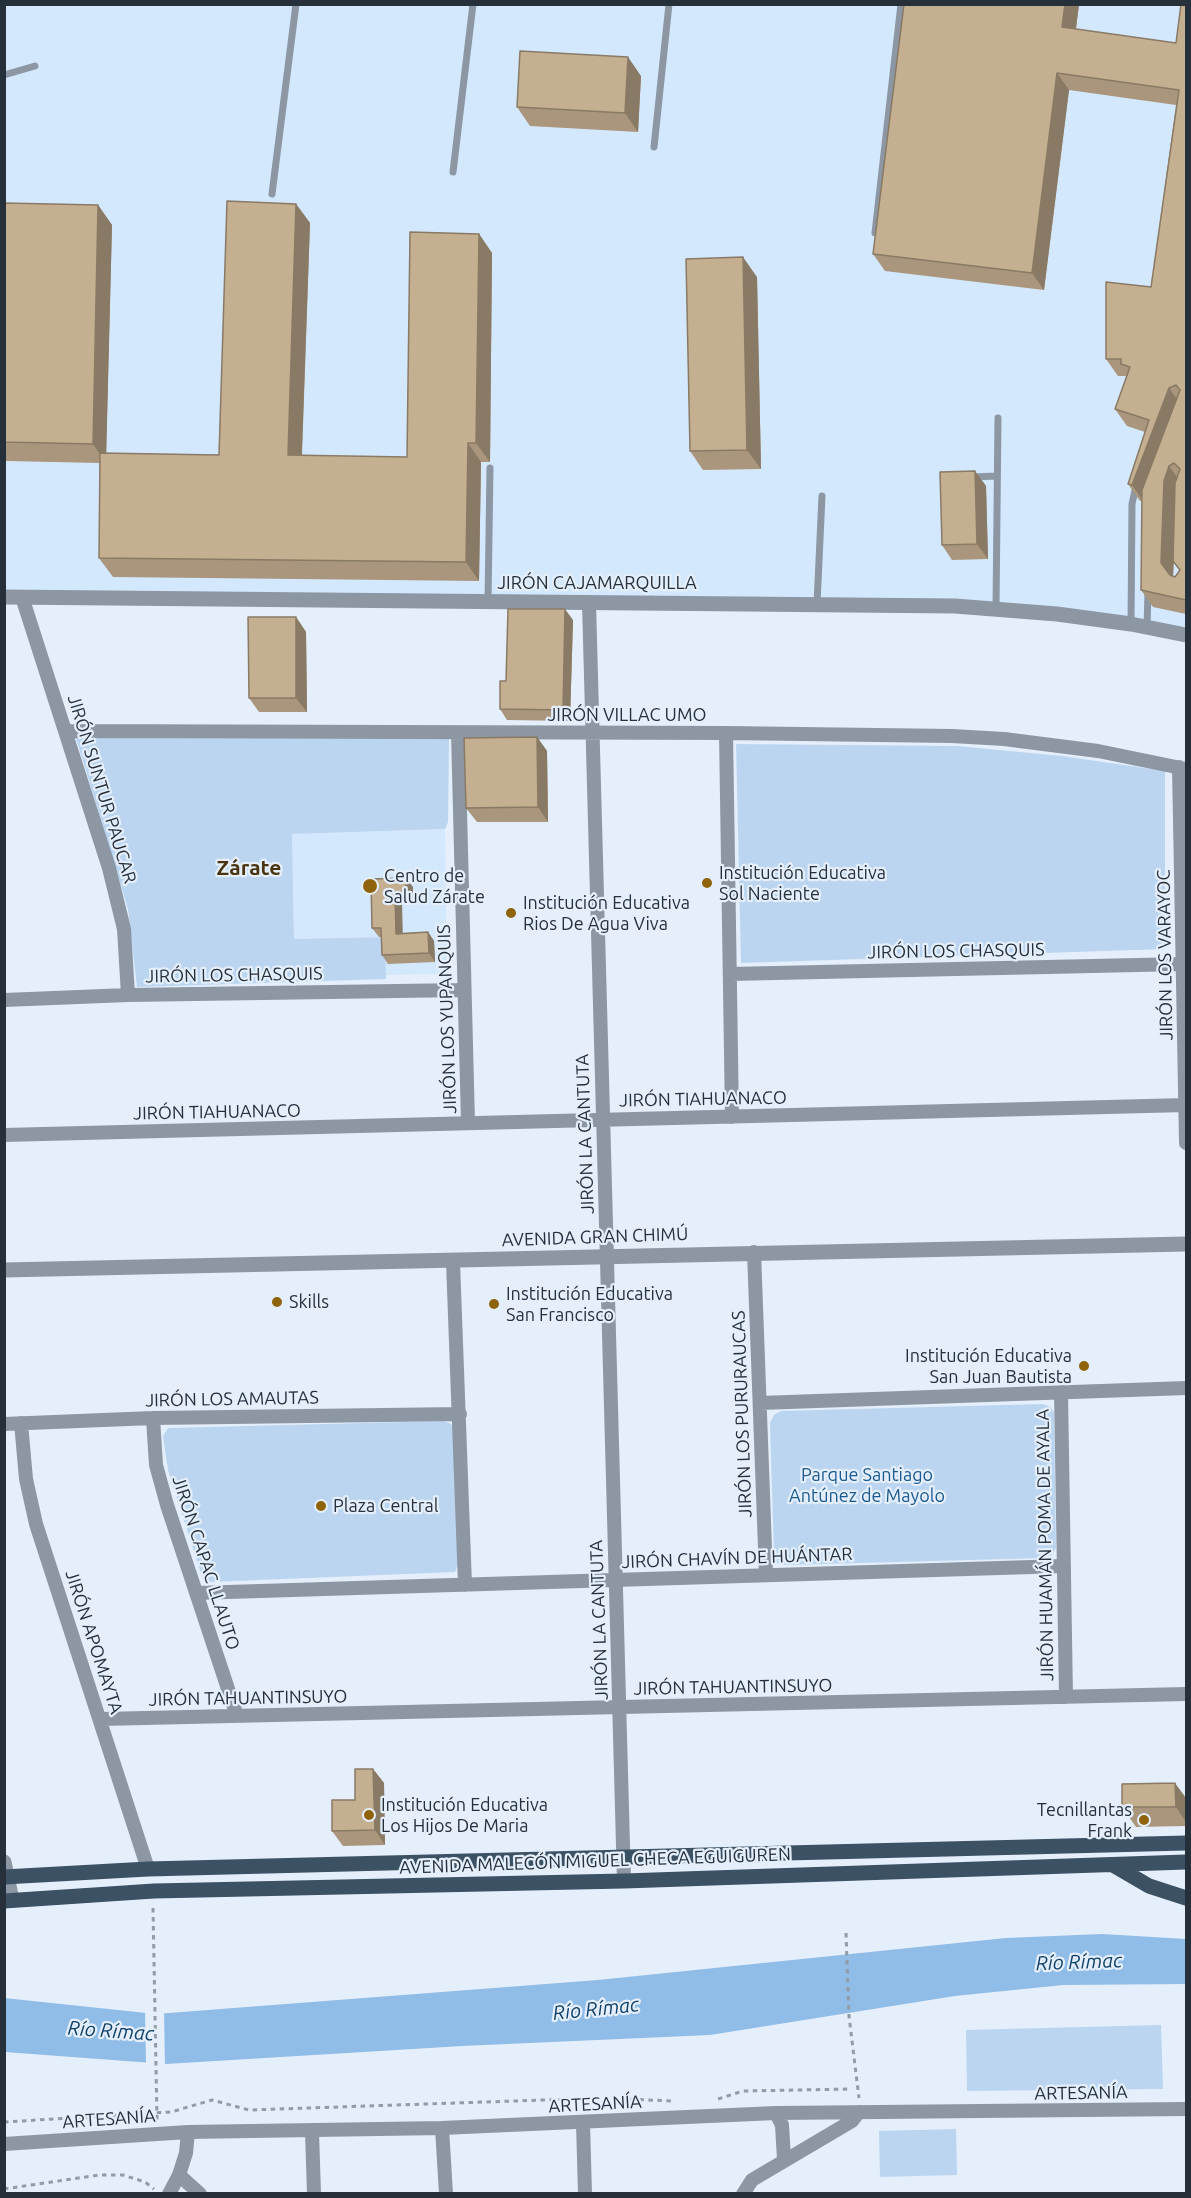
<!DOCTYPE html>
<meta charset="utf-8">
<style>
body{margin:0}
#map{position:relative;width:1191px;height:2198px;overflow:hidden;background:#e4effb;font-family:Ubuntu,sans-serif}
canvas{display:block}
.frame{position:absolute;inset:0;border:6px solid #25303b;pointer-events:none}
</style>
<div id="map">
<canvas width="1191" height="2198"></canvas>
<div class="frame"></div>
</div>
<script>
const c = document.querySelector('canvas').getContext('2d');
c.lineJoin = 'round';
function fill(path, color) {
  c.fillStyle = color;
  c.fill(path, 'evenodd');
}
function toPath(rows) {
  const path = new Path2D();
  for (const r of rows) {
    path.moveTo(r[0], r[1]);
    for (let i = 2; i < r.length; i += 2) path.lineTo(r[i], r[i + 1]);
  }
  return path;
}
function stroke(path, color, width, dash) {
  c.strokeStyle = color;
  c.lineWidth = width;
  c.lineCap = dash ? 'butt' : 'round';
  c.setLineDash(dash || []);
  c.stroke(path);
}
function write(font, color, halo, rows, align = 'center') {
  c.font = font + ' Ubuntu,sans-serif';
  c.lineWidth = 4.5;
  c.setLineDash([]);
  c.textBaseline = 'middle';
  c.strokeStyle = halo;
  c.fillStyle = color;
  for (const [text, x, y, turn = 0] of rows) {
    c.save();
    c.translate(x, y);
    c.rotate((+turn || 0) * Math.PI / 180);
    c.textAlign = isNaN(turn) ? turn : align;
    if (halo) c.strokeText(text, 0, 0);
    c.fillText(text, 0, 0);
    c.restore();
  }
}
const built = toPath([
 [5,5,1186,5,1186,641,1106,624,947,607,5,602],
 [445,829,447,968,440,974,386,975,385,937,294,939,292,834]
]);
const green = toPath([
 [76,738,449,739,448,822,445,829,292,834,294,939,385,937,386,979,137,987,128,909],
 [736,744,957,746,1062,756,1165,771,1165,949,741,963],
 [1043,1404,1051,1407,1054,1413,1056,1548,1052,1555,1044,1558,786,1565,777,1563,774,1554,770,1423,774,1415,781,1411],
 [444,1421,451,1424,454,1431,458,1564,455,1572,210,1582,201,1574,168,1470,163,1436,168,1428],
 [1161,2025,1163,2089,967,2091,966,2030],
 [956,2129,957,2175,880,2177,879,2131]
]);
const water = toPath([
 [1102,1934,1186,1939,1186,1984,1063,1985,955,1996,710,2035,462,2046,166,2064,5,2052,4,1998,156,2014,598,1980,1006,1938]
]);
const pier = toPath([
 [145,2009,164,2010,165,2067,146,2065]
]);
const path = toPath([
 [153,1908,157,2120],
 [846,1933,849,2016,859,2098],
 [718,2099,743,2091,850,2089],
 [4,2122,171,2112,212,2100,249,2110,603,2098,673,2101],
 [4,2189,99,2175,123,2175,145,2182,154,2189]
]);
const service = toPath([
 [4,75,35,66],
 [654,147,669,4],
 [453,172,473,4],
 [272,194,296,4],
 [875,233,901,4],
 [971,477,997,476],
 [488,602,490,468],
 [817,604,822,496],
 [996,607,998,418],
 [1131,624,1132,504,1136,486],
 [1147,627,1148,591]
]);
const minor = toPath([
 [22,597,109,868,124,929,128,995],
 [589,603,624,1881],
 [65,731,726,733,952,736,1004,739,1098,751,1186,769],
 [458,733,468,1123],
 [726,733,732,1117],
 [1179,767,1186,1143],
 [730,974,1183,964],
 [4,1000,128,995,464,990],
 [4,1135,1186,1105],
 [754,1252,766,1575],
 [453,1262,465,1585],
 [1061,1392,1066,1697],
 [760,1403,1186,1388],
 [153,1418,156,1465,167,1505,237,1716],
 [21,1423,26,1479,36,1524,148,1869],
 [4,1424,153,1418,460,1414],
 [196,1593,1064,1566],
 [101,1719,1186,1694],
 [776,2113,782,2125,784,2159],
 [583,2123,585,2194],
 [442,2128,446,2194],
 [312,2132,314,2194],
 [4,2144,188,2132,442,2128,776,2113,1186,2109],
 [179,2175,200,2194],
 [169,2194,179,2175,186,2153,188,2132],
 [743,2194,752,2180,852,2121,859,2112]
]);
const tertiary = toPath([
 [4,597,955,606,1057,614,1131,624,1186,635],
 [4,1270,1186,1244],
 [4,1862,12,1900]
]);
const primary = toPath([
 [1113,1865,1149,1886,1186,1898],
 [4,1877,148,1869,1186,1843],
 [4,1901,154,1891,624,1881,1186,1862]
]);
const wall = toPath([
 [904,4,1079,4,1076,29,1176,43,1186,4,1186,614,1153,607,1141,590,1142,501,1140,501,1128,484,1145,432,1127,426,1115,409,1127,376,1118,376,1106,359,1151,287,1176,105,1069,90,1044,290,885,271,873,254],
 [1174,562,1180,571,1175,577,1173,576],
 [641,76,638,132,530,126,517,107],
 [4,203,98,205,112,225,106,453,219,455,296,204,310,223,302,456,407,457,479,234,492,253,490,462,481,462,479,581,113,577,99,558,100,463,6,461,4,459],
 [757,277,761,469,703,470,690,451],
 [975,471,986,486,988,559,952,560,942,545],
 [296,617,306,632,307,712,259,712,249,698],
 [573,620,570,721,507,720,500,709,506,681],
 [537,737,547,751,548,822,477,822,466,808],
 [371,879,413,887,413,901,402,901,402,933,428,932,434,941,435,962,388,964,382,955,381,937,379,937,372,928],
 [373,1769,384,1783,385,1845,343,1846,332,1831,355,1800],
 [1186,1798,1186,1826,1136,1827,1122,1807]
]);
const shadedWall = toPath([
 [1065,4,1079,4,1074,44,1062,27],
 [628,57,641,76,638,132,625,113],
 [1057,73,1069,90,1044,290,1032,273],
 [296,204,310,223,301,475,288,455],
 [98,205,112,225,106,463,93,444],
 [479,234,492,253,490,462,476,443],
 [743,257,757,277,761,469,747,450],
 [1169,388,1181,405,1144,502,1132,485],
 [468,443,481,462,479,581,466,562],
 [1169,466,1181,483,1175,498,1173,580,1161,563,1164,481],
 [975,471,986,486,988,559,977,544],
 [565,609,573,620,570,721,563,710],
 [296,617,306,632,307,712,296,698],
 [537,737,547,751,548,822,538,807],
 [406,878,413,887,413,901,406,892],
 [395,892,402,901,403,943,396,934],
 [428,932,434,941,435,962,429,953],
 [373,1769,384,1783,385,1845,375,1830],
 [1175,1783,1186,1798,1186,1822,1176,1807]
]);
const building = toPath([
 [904,4,1065,4,1062,27,1176,43,1181,4,1186,4,1186,600,1141,590,1142,490,1180,390,1176,385,1169,388,1132,485,1128,484,1149,420,1115,409,1130,367,1121,364,1121,359,1106,359,1106,282,1151,287,1179,90,1057,73,1032,273,873,254,904,4],
 [1174,463,1180,469,1175,483,1173,561,1180,570,1175,577,1170,575,1161,563,1164,481,1169,466,1174,463],
 [520,51,628,57,625,113,517,107,520,51],
 [227,201,296,204,288,455,407,457,410,232,479,234,476,443,468,443,466,562,99,558,100,453,219,455,227,201],
 [4,203,98,205,93,444,4,442,4,203],
 [743,257,747,450,690,451,686,259,743,257],
 [975,471,977,544,942,545,940,472,975,471],
 [508,609,565,609,563,710,500,709,500,681,506,681,508,609],
 [248,617,296,617,296,698,249,698,248,617],
 [537,737,538,807,466,808,464,738,537,737],
 [406,878,406,892,395,892,396,934,428,932,429,953,382,955,381,928,372,928,371,879,406,878],
 [355,1769,373,1769,375,1830,332,1831,332,1800,355,1800,355,1769],
 [1175,1783,1176,1807,1122,1807,1122,1784,1175,1783]
]);
const markers = [
 [707,883,6,"#8e6309"],
 [370,886,8,"#8e6309"],
 [511,913,6,"#8e6309"],
 [277,1302,6,"#8e6309"],
 [494,1304,6,"#8e6309"],
 [1084,1366,6,"#8e6309"],
 [321,1506,6,"#8e6309"],
 [369,1815,6,"#8e6309"],
 [1144,1820,6,"#8e6309"]
];
const streetNames = [
 ["JIRÓN CAJAMARQUILLA",597,583],
 ["JIRÓN VILLAC UMO",627,715],
 ["JIRÓN SUNTUR PAUCAR",102,789,73],
 ["JIRÓN LOS CHASQUIS",956,951,-1],
 ["JIRÓN LOS VARAYOC",1165,955,-91],
 ["JIRÓN LOS CHASQUIS",234,975,-1],
 ["JIRÓN LOS YUPANQUIS",447,1019,-92],
 ["JIRÓN TIAHUANACO",703,1099,-1],
 ["JIRÓN TIAHUANACO",217,1112,-1],
 ["JIRÓN LA CANTUTA",585,1134,-92],
 ["AVENIDA GRAN CHIMÚ",595,1237,-2],
 ["JIRÓN LOS AMAUTAS",232,1399,-1],
 ["JIRÓN LOS PURURAUCAS",742,1414,-92],
 ["JIRÓN HUAMÁN POMA DE AYALA",1045,1545,-91],
 ["JIRÓN CHAVÍN DE HUÁNTAR",737,1558,-2],
 ["JIRÓN CAPAC LLAUTO",206,1563,72],
 ["JIRÓN LA CANTUTA",599,1620,-92],
 ["JIRÓN APOMAYTA",94,1642,72],
 ["JIRÓN TAHUANTINSUYO",733,1687,-1],
 ["JIRÓN TAHUANTINSUYO",248,1698,-1],
 ["AVENIDA MALECÓN MIGUEL CHECA EGUIGUREN",595,1861,-2],
 ["ARTESANÍA",1081,2093,-1],
 ["ARTESANÍA",595,2104,-3],
 ["ARTESANÍA",109,2119,-4]
];
const poiNames = [
 ["Institución Educativa",719,873],
 ["Sol Naciente",719,894],
 ["Centro de",384,876],
 ["Salud Zárate",384,897],
 ["Institución Educativa",523,903],
 ["Rios De Agua Viva",523,924],
 ["Institución Educativa",506,1294],
 ["San Francisco",506,1315],
 ["Skills",289,1302],
 ["Institución Educativa",1072,1356,"right"],
 ["San Juan Bautista",1072,1377,"right"],
 ["Plaza Central",333,1506],
 ["Institución Educativa",381,1805],
 ["Los Hijos De Maria",381,1826],
 ["Tecnillantas",1132,1810,"right"],
 ["Frank",1132,1831,"right"]
];
const parkNames = [
 ["Parque Santiago",867,1475],
 ["Antúnez de Mayolo",867,1496]
];
const waterNames = [
 ["Río Rímac",1079,1962,-2],
 ["Río Rímac",596,2009,-6],
 ["Río Rímac",111,2031,4]
];
const quarterNames = [
 ["Zárate",249,868]
];
fill(built, '#d4e8fd');
fill(green, '#bbd5f1');
fill(water, '#90bce8');
fill(pier, '#e4effb');
stroke(path, '#919ca7', 3, [4.5, 4.5]);
stroke(service, '#8c97a3', 7);
stroke(minor, '#8c97a3', 14);
stroke(tertiary, '#8c97a3', 15);
stroke(primary, '#3d5165', 15);
fill(wall, '#a9967c');
fill(shadedWall, '#897a65');
fill(building, '#c4af90');
stroke(building, '#897a65', 1.5);
for (const [x, y, r, color] of markers) {
  const dot = new Path2D();
  dot.arc(x, y, r, 0, 2 * Math.PI);
  c.fillStyle = color;
  c.fill(dot);
  stroke(dot, '#e4effb', 2);
}
write('18px', '#25303b', '#e4effb', streetNames);
write('18px', '#25303b', '#e4effb', poiNames, 'left');
write('18px', '#1b5990', '#e4effb', parkNames);
write('italic 20px', '#114069', '#e4effb', waterNames);
write('bold 21px', '#49340f', '#e4effb', quarterNames);
</script>
